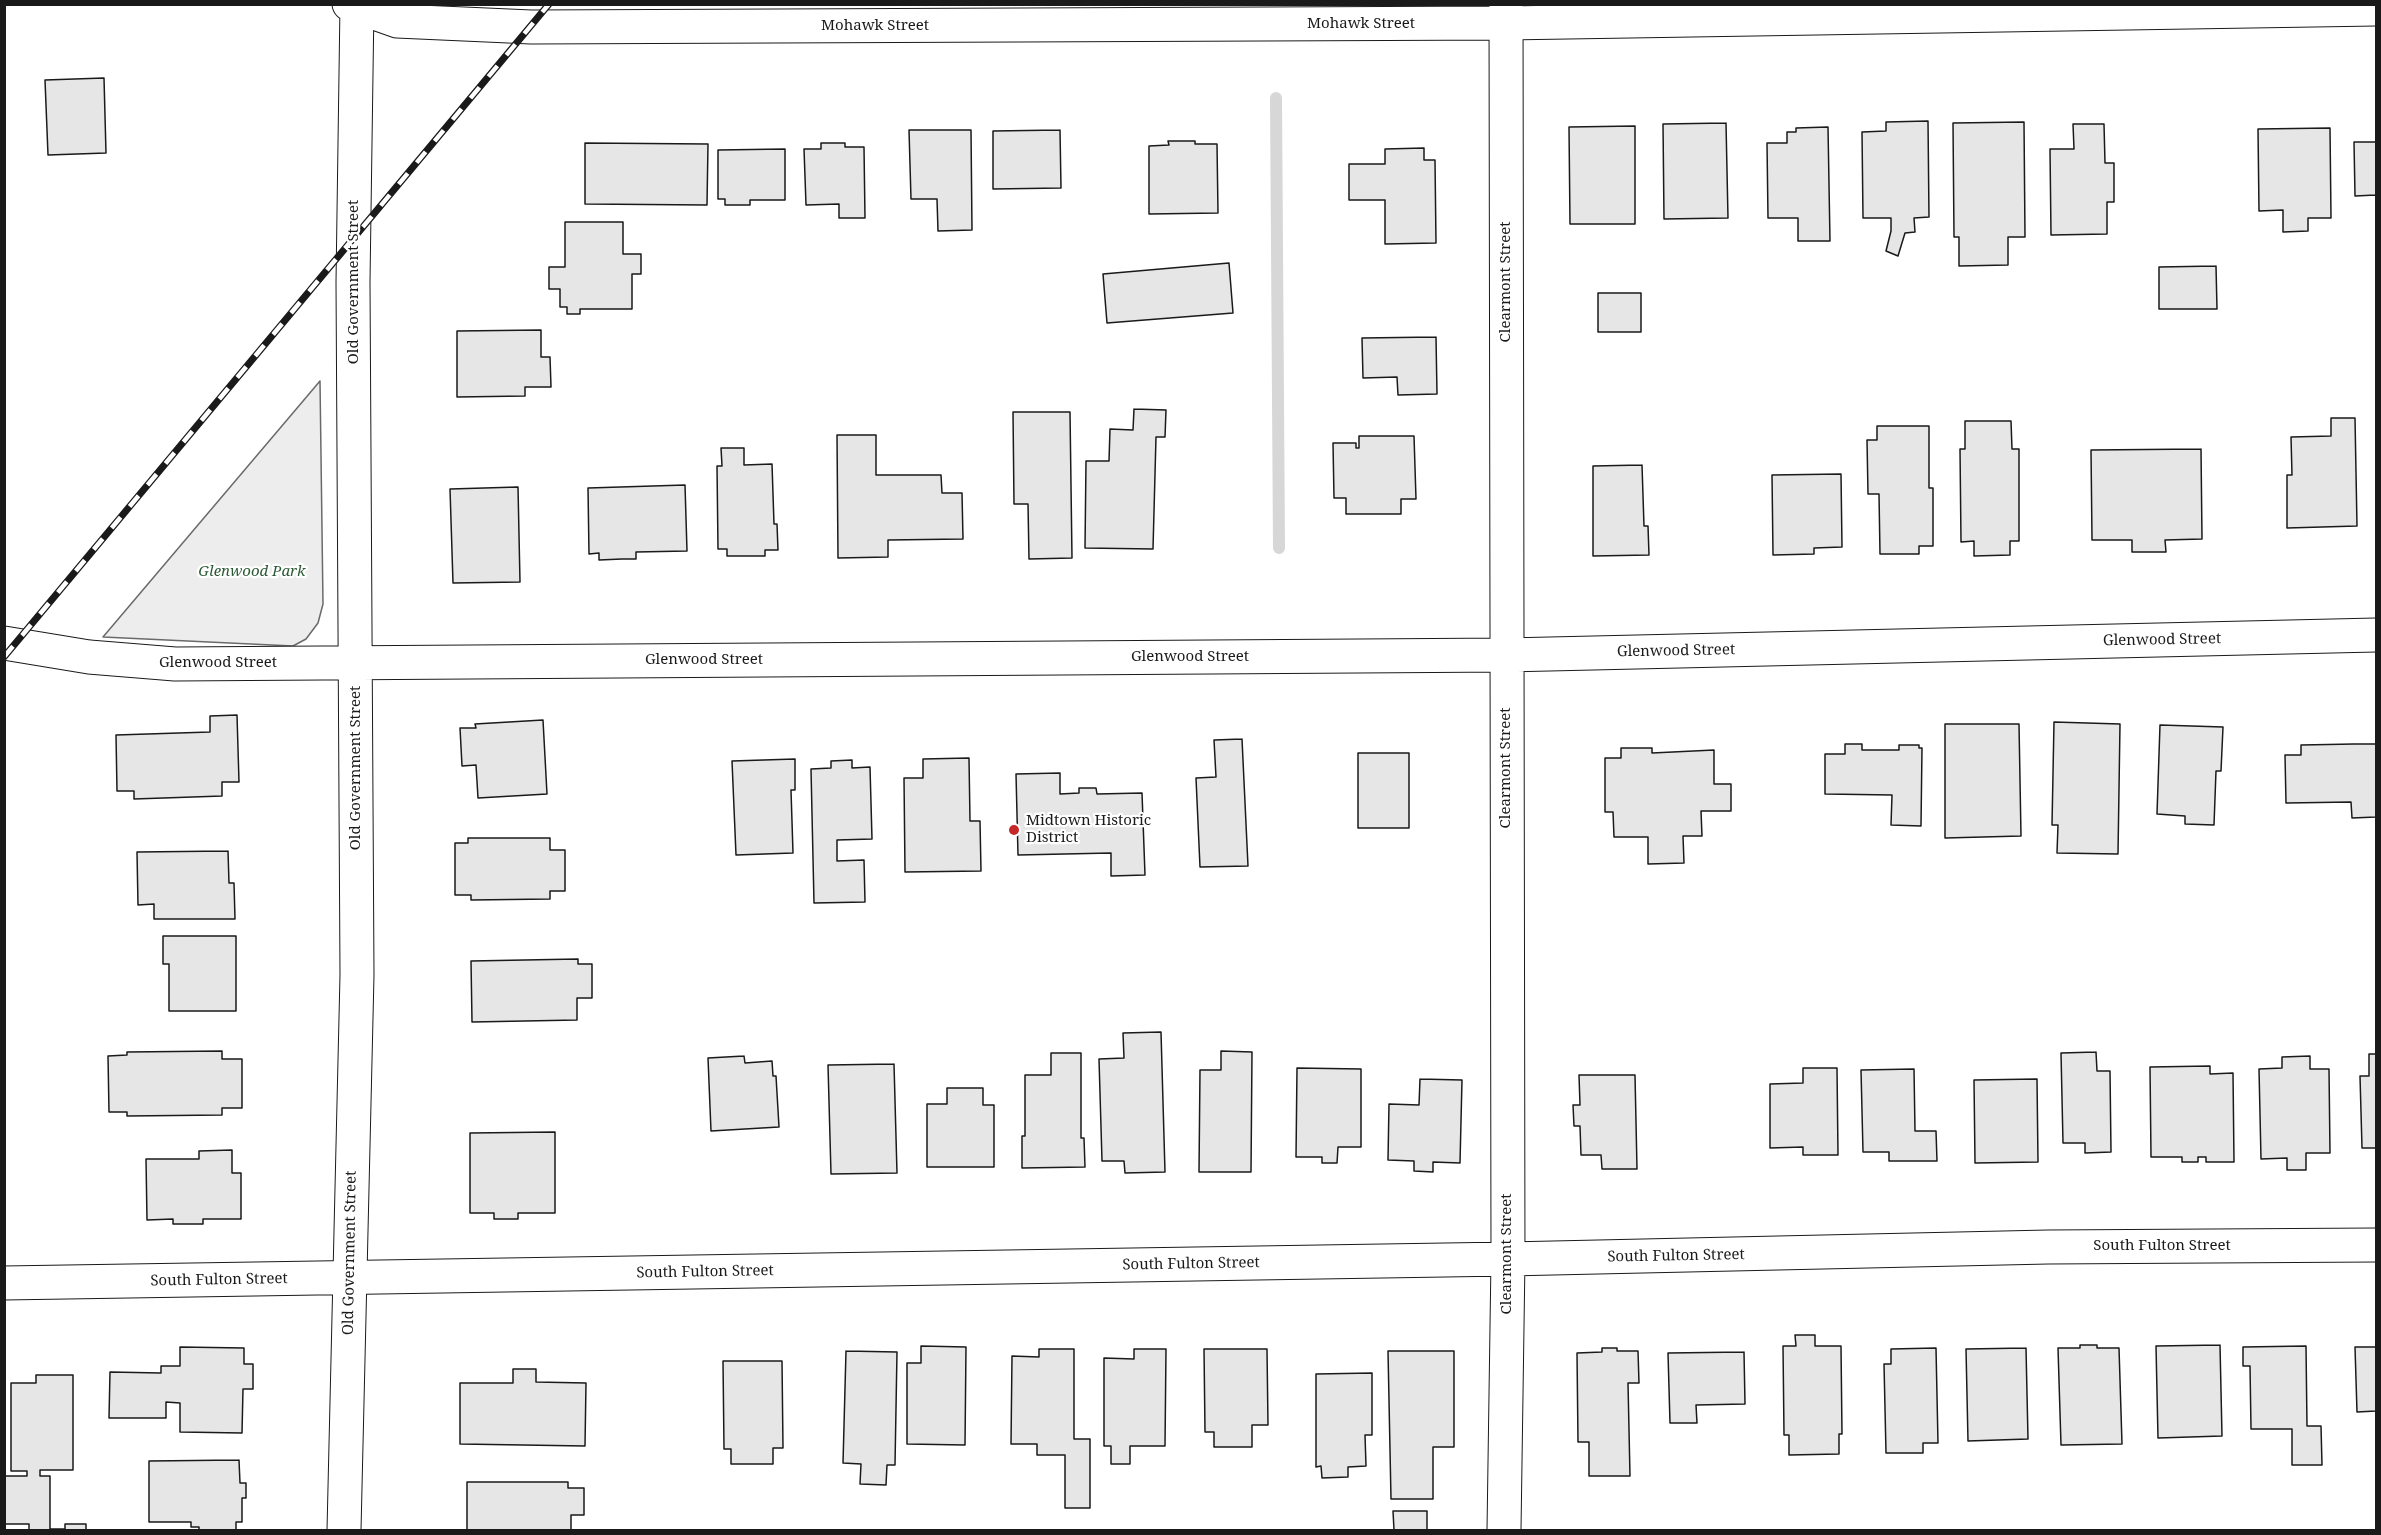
<!DOCTYPE html>
<style>
body{margin:0}
#map{position:relative;width:2381px;height:1535px;overflow:hidden;background:#fff;font-family:"Noto Serif",serif}
canvas{display:block}
.frame{position:absolute;inset:0;border:6px solid #1a1a1a;pointer-events:none}
</style>
<div id="map">
<canvas width="2381" height="1535"></canvas>
<div class="frame"></div>
</div>
<script>
const c = document.querySelector('canvas').getContext('2d');
c.lineJoin = 'round';
function fill(path, color) {
  c.fillStyle = color;
  c.fill(path, 'evenodd');
}
function toPath(rows) {
  const path = new Path2D();
  for (const r of rows) {
    path.moveTo(r[0], r[1]);
    for (let i = 2; i < r.length; i += 2) path.lineTo(r[i], r[i + 1]);
  }
  return path;
}
function stroke(path, color, width, dash) {
  c.strokeStyle = color;
  c.lineWidth = width;
  c.lineCap = dash ? 'butt' : 'round';
  c.setLineDash(dash || []);
  c.stroke(path);
}
function write(font, color, halo, rows, align = 'center') {
  c.font = font + ' "Noto Serif",serif';
  c.lineWidth = 4.5;
  c.setLineDash([]);
  c.textBaseline = 'middle';
  c.strokeStyle = halo;
  c.fillStyle = color;
  for (const [text, x, y, turn = 0] of rows) {
    c.save();
    c.translate(x, y);
    c.rotate((+turn || 0) * Math.PI / 180);
    c.textAlign = isNaN(turn) ? turn : align;
    if (halo) c.strokeText(text, 0, 0);
    c.fillText(text, 0, 0);
    c.restore();
  }
}
const built = toPath([
 [320,381,323,604,318,623,306,639,293,646,103,637,320,381]
]);
const stream = toPath([
 [1276,98,1279,548]
]);
const building = toPath([
 [104,78,106,153,48,155,45,80,104,78],
 [1928,121,1929,217,1914,218,1915,232,1905,233,1898,256,1886,251,1891,231,1891,218,1863,218,1862,132,1886,131,1886,122,1928,121],
 [2024,122,2025,237,2008,237,2008,265,1959,266,1959,237,1954,237,1953,123,2024,122],
 [1726,123,1728,218,1664,219,1663,124,1726,123],
 [2073,124,2104,124,2105,163,2114,163,2114,202,2107,202,2107,234,2051,235,2050,149,2074,149,2073,124],
 [1635,126,1635,224,1570,224,1569,127,1635,126],
 [1828,127,1830,241,1798,241,1798,218,1768,218,1767,143,1787,143,1787,132,1796,132,1796,128,1828,127],
 [2330,128,2331,218,2308,218,2308,231,2283,232,2283,210,2259,211,2258,129,2330,128],
 [909,130,971,130,972,230,938,231,937,199,911,199,909,130],
 [1060,130,1061,188,993,189,993,131,1060,130],
 [1168,141,1195,141,1195,144,1217,144,1218,213,1149,214,1149,146,1169,145,1168,141],
 [2354,142,2376,142,2376,272,2376,195,2355,196,2354,142],
 [585,143,708,144,707,205,585,204,585,143],
 [821,143,845,143,845,147,864,147,865,218,839,218,839,204,806,205,804,149,821,149,821,143],
 [1424,148,1424,160,1435,160,1436,243,1385,244,1385,200,1349,200,1349,164,1385,164,1385,149,1424,148],
 [785,149,785,200,750,200,750,205,725,205,725,199,718,199,718,150,785,149],
 [565,222,623,222,623,254,641,254,641,274,632,274,632,309,580,309,580,314,567,314,567,307,560,307,560,289,549,289,549,267,565,267,565,222],
 [1229,263,1233,313,1107,323,1103,274,1229,263],
 [2216,266,2217,309,2159,309,2159,267,2216,266],
 [1598,293,1641,293,1641,332,1598,332,1598,293],
 [541,330,541,357,550,357,551,387,525,387,525,396,457,397,457,331,541,330],
 [1436,337,1437,394,1398,395,1397,377,1363,378,1362,338,1436,337],
 [1134,409,1166,410,1165,437,1156,437,1153,549,1085,548,1086,461,1109,461,1110,429,1133,430,1134,409],
 [1013,412,1070,412,1072,558,1029,559,1028,504,1014,504,1013,412],
 [2331,418,2355,418,2357,526,2287,528,2287,475,2292,475,2291,437,2331,436,2331,418],
 [1965,421,2011,421,2012,449,2019,449,2019,541,2010,541,2010,555,1974,556,1974,541,1961,542,1960,449,1965,449,1965,421],
 [1877,426,1929,426,1929,488,1933,488,1933,546,1919,546,1919,554,1880,554,1879,494,1868,494,1867,440,1877,440,1877,426],
 [837,435,876,435,876,475,941,475,942,493,962,493,963,539,888,540,888,557,838,558,837,435],
 [1359,436,1414,436,1416,499,1401,499,1401,514,1346,514,1346,498,1334,498,1333,443,1356,443,1356,448,1359,448,1359,436],
 [721,448,744,448,744,465,772,464,774,524,777,524,778,550,765,550,765,556,727,556,727,549,718,549,717,466,722,466,721,448],
 [2201,449,2202,539,2165,540,2166,552,2132,552,2132,540,2092,540,2091,450,2201,449],
 [1642,465,1644,526,1648,526,1649,555,1593,556,1593,466,1642,465],
 [1841,474,1842,547,1814,548,1814,554,1773,555,1772,475,1841,474],
 [685,485,687,551,636,552,636,559,622,559,599,560,599,553,589,554,588,488,685,485],
 [518,487,520,582,453,583,450,489,518,487],
 [237,715,239,782,222,782,222,796,134,799,134,791,117,791,116,735,210,732,210,716,237,715],
 [543,720,547,794,478,798,476,765,462,766,460,728,476,728,475,724,543,720],
 [2054,722,2120,724,2118,854,2057,853,2058,825,2052,825,2054,722],
 [1945,724,2019,724,2021,836,1945,838,1945,724],
 [2160,725,2223,727,2221,771,2216,771,2214,825,2185,824,2185,816,2157,814,2160,725],
 [1242,739,1248,866,1200,867,1196,778,1216,777,1214,740,1242,739],
 [1845,744,1862,744,1862,750,1899,750,1899,745,1919,745,1919,748,1922,748,1921,826,1891,825,1892,795,1825,794,1825,754,1845,754,1845,744],
 [2354,744,2376,744,2376,817,2352,818,2351,802,2286,803,2285,755,2301,755,2301,745,2354,744],
 [1621,748,1652,748,1652,753,1714,750,1714,784,1731,784,1731,811,1701,811,1702,836,1683,836,1684,863,1648,864,1648,837,1614,837,1613,812,1605,812,1605,758,1621,758,1621,748],
 [1358,753,1409,753,1409,828,1358,828,1358,753],
 [969,758,970,821,980,821,981,871,905,872,904,778,923,778,923,759,969,758],
 [795,759,795,790,791,790,793,853,736,855,732,761,795,759],
 [852,760,852,768,870,767,872,839,837,840,837,861,864,860,865,902,814,903,811,769,831,768,831,761,852,760],
 [1060,773,1060,794,1079,793,1079,788,1096,788,1097,794,1142,793,1145,875,1111,876,1111,853,1018,855,1016,774,1060,773],
 [468,838,550,838,550,850,565,850,565,891,550,891,550,899,471,900,471,895,455,895,455,843,468,843,468,838],
 [228,851,229,883,234,883,235,919,154,919,154,904,138,905,137,852,228,851],
 [163,936,236,936,236,1011,169,1011,169,964,163,964,163,936],
 [578,959,578,964,592,964,592,998,577,998,577,1020,472,1022,471,961,578,959],
 [1161,1032,1165,1172,1125,1173,1124,1161,1102,1161,1099,1059,1124,1058,1123,1033,1161,1032],
 [222,1051,222,1059,242,1059,242,1108,222,1108,222,1115,127,1116,127,1112,109,1112,108,1056,127,1055,127,1052,222,1051],
 [1221,1051,1252,1052,1251,1172,1199,1172,1200,1070,1221,1070,1221,1051],
 [2096,1052,2097,1071,2110,1071,2111,1152,2085,1153,2085,1143,2063,1143,2061,1053,2096,1052],
 [1051,1053,1081,1053,1081,1138,1084,1138,1085,1167,1022,1168,1022,1136,1025,1136,1025,1075,1051,1075,1051,1053],
 [2369,1054,2376,1054,2376,1148,2362,1148,2360,1076,2369,1076,2369,1054],
 [744,1056,745,1063,772,1061,773,1076,776,1076,779,1127,711,1131,708,1058,744,1056],
 [2310,1056,2310,1069,2329,1069,2330,1153,2306,1153,2306,1170,2287,1170,2287,1158,2261,1159,2259,1069,2282,1068,2282,1057,2310,1056],
 [894,1064,897,1173,831,1174,828,1065,894,1064],
 [2210,1066,2210,1074,2233,1073,2234,1162,2206,1162,2206,1157,2198,1157,2198,1162,2182,1162,2182,1157,2151,1157,2150,1067,2210,1066],
 [1297,1068,1361,1069,1361,1147,1338,1147,1337,1163,1322,1163,1322,1157,1296,1157,1297,1068],
 [1803,1068,1837,1068,1838,1155,1803,1155,1803,1147,1770,1148,1770,1084,1803,1083,1803,1068],
 [1914,1069,1915,1131,1936,1131,1937,1161,1889,1161,1889,1152,1863,1152,1861,1070,1914,1069],
 [1579,1075,1635,1075,1637,1169,1602,1169,1601,1155,1581,1155,1580,1126,1574,1126,1573,1105,1580,1105,1579,1075],
 [1420,1079,1462,1080,1460,1163,1433,1162,1433,1172,1414,1171,1414,1161,1388,1160,1389,1104,1419,1105,1420,1079],
 [2037,1079,2038,1162,1975,1163,1974,1080,2037,1079],
 [947,1088,983,1088,983,1105,994,1105,994,1167,927,1167,927,1104,947,1104,947,1088],
 [555,1132,555,1213,518,1213,518,1219,494,1219,494,1213,470,1213,470,1133,555,1132],
 [232,1150,232,1173,241,1173,241,1219,203,1219,203,1224,173,1224,173,1219,147,1220,146,1159,199,1159,199,1151,232,1150],
 [1795,1335,1815,1335,1815,1346,1841,1346,1842,1434,1839,1434,1839,1454,1789,1455,1789,1435,1784,1435,1783,1346,1796,1346,1795,1335],
 [2080,1345,2097,1345,2097,1348,2119,1348,2122,1444,2061,1445,2058,1348,2080,1348,2080,1345],
 [2220,1345,2222,1436,2158,1438,2156,1346,2220,1345],
 [921,1346,966,1347,965,1445,907,1444,907,1363,921,1363,921,1346],
 [2306,1346,2307,1426,2321,1426,2322,1465,2292,1465,2292,1429,2251,1429,2250,1366,2243,1366,2243,1347,2306,1346],
 [180,1347,244,1348,244,1364,253,1364,253,1389,243,1389,242,1433,180,1432,180,1403,166,1402,166,1418,109,1418,110,1372,161,1373,161,1366,180,1366,180,1347],
 [2355,1347,2376,1347,2376,1411,2357,1412,2355,1347],
 [1602,1348,1617,1348,1617,1351,1638,1351,1639,1383,1628,1383,1630,1476,1589,1476,1589,1442,1578,1442,1577,1353,1602,1352,1602,1348],
 [1936,1348,1938,1443,1923,1443,1923,1453,1886,1453,1884,1364,1891,1364,1891,1349,1936,1348],
 [2026,1348,2028,1439,1968,1441,1966,1349,2026,1348],
 [1039,1349,1074,1349,1074,1439,1090,1439,1090,1508,1065,1508,1065,1455,1037,1455,1037,1444,1011,1444,1012,1356,1039,1357,1039,1349],
 [1134,1349,1166,1349,1165,1446,1130,1446,1130,1464,1111,1464,1111,1446,1104,1446,1104,1358,1134,1359,1134,1349],
 [1204,1349,1267,1349,1268,1425,1252,1425,1252,1447,1214,1447,1214,1432,1205,1432,1204,1349],
 [846,1351,897,1352,895,1465,887,1465,886,1485,860,1484,861,1464,843,1463,846,1351],
 [1388,1351,1454,1351,1454,1447,1433,1447,1433,1499,1391,1499,1388,1351],
 [1744,1352,1745,1404,1696,1405,1697,1423,1670,1423,1668,1353,1744,1352],
 [723,1361,782,1361,783,1448,773,1448,773,1464,731,1464,731,1449,724,1449,723,1361],
 [513,1369,536,1369,536,1382,586,1383,585,1446,460,1444,460,1383,513,1383,513,1369],
 [1372,1373,1372,1435,1365,1435,1366,1466,1348,1467,1348,1477,1322,1478,1321,1466,1316,1467,1316,1374,1372,1373],
 [36,1375,73,1375,73,1470,40,1470,40,1476,50,1476,50,1529,65,1529,65,1524,86,1524,86,1530,29,1530,29,1524,4,1524,4,1476,27,1476,27,1471,11,1471,11,1383,36,1383,36,1375],
 [239,1460,240,1483,246,1483,246,1498,242,1498,242,1522,236,1522,236,1530,199,1530,199,1527,191,1527,191,1522,149,1522,149,1461,239,1460],
 [467,1482,568,1482,568,1488,584,1488,584,1515,571,1515,571,1530,467,1530,467,1482],
 [1393,1511,1427,1511,1427,1530,1394,1530,1393,1511]
]);
const minor = toPath([
 [349,4,397,21,531,27,1506,23,2376,9],
 [4,643,89,657,175,664,1506,655,2376,635],
 [4,1283,1508,1259,2048,1247,2376,1245],
 [344,1530,357,975,353,282,357,4],
 [1504,1530,1508,1259,1506,4]
]);
const rail = toPath([
 [4,657,549,4]
]);
const markers = [
 [1014,830,6,"#c62828"]
];
const streetNames = [
 ["Mohawk Street",1361,24],
 ["Mohawk Street",875,26],
 ["Old Government Street",354,282,-90],
 ["Clearmont Street",1506,282,-90],
 ["Glenwood Street",2162,640,-1],
 ["Glenwood Street",1676,651,-1],
 ["Glenwood Street",1190,657],
 ["Glenwood Street",704,660],
 ["Glenwood Street",218,663],
 ["Old Government Street",356,768,-90],
 ["Clearmont Street",1506,768,-90],
 ["South Fulton Street",2162,1246],
 ["Old Government Street",350,1253,-89],
 ["Clearmont Street",1507,1254,-90],
 ["South Fulton Street",1676,1256,-1],
 ["South Fulton Street",1191,1264,-1],
 ["South Fulton Street",705,1272,-1],
 ["South Fulton Street",219,1280,-1]
];
const parkNames = [
 ["Glenwood Park",252,572]
];
const poiNames = [
 ["Midtown Historic",1026,821],
 ["District",1026,838]
];
fill(built, '#ededed');
stroke(built, '#6a6a6a', 1.5);
stroke(stream, '#d7d7d7', 12);
fill(building, '#e6e6e6');
stroke(building, '#1a1a1a', 1.5);
stroke(minor, '#1a1a1a', 35);
stroke(minor, '#fff', 33);
stroke(rail, '#1a1a1a', 7);
stroke(rail, '#fff', 4.5, [14]);
for (const [x, y, r, color] of markers) {
  const dot = new Path2D();
  dot.arc(x, y, r, 0, 2 * Math.PI);
  c.fillStyle = color;
  c.fill(dot);
  stroke(dot, '#fff', 2);
}
write('15px', '#1a1a1a', '#fff', streetNames);
write('italic 15px', '#2b5a34', '#fff', parkNames);
write('15px', '#1a1a1a', '#fff', poiNames, 'left');
</script>
